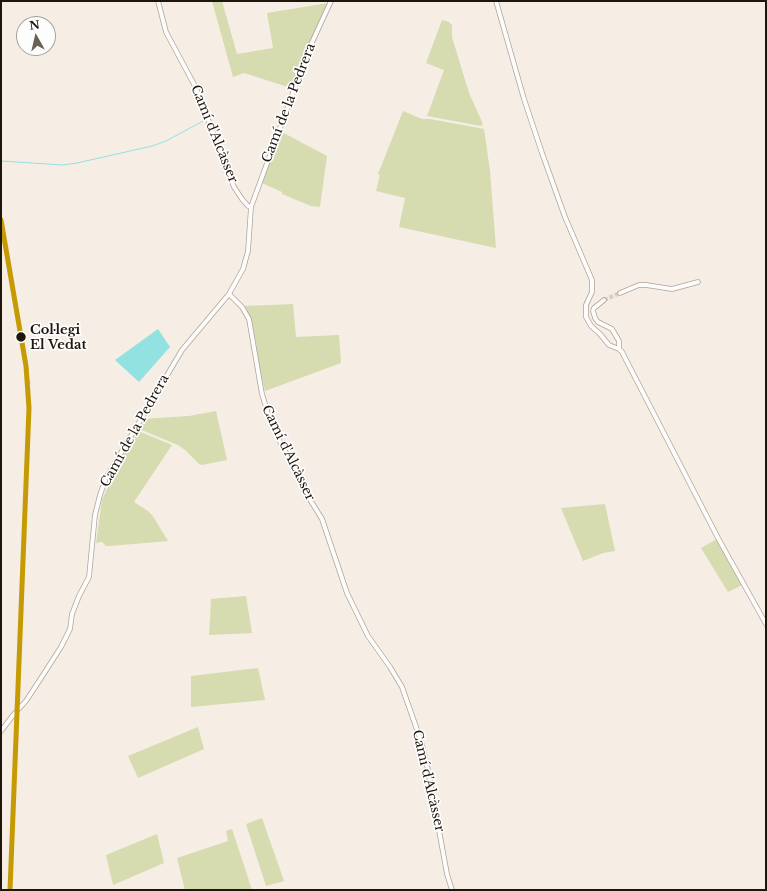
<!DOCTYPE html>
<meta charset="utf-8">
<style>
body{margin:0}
#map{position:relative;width:767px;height:891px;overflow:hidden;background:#f6ede4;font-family:"Libre Baskerville",serif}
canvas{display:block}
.frame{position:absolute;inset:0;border:2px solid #1f160b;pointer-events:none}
.north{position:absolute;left:16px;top:16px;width:40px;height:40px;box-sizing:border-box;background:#fdfdfd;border:1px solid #a4a19c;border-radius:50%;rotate:352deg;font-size:11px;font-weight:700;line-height:16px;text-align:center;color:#1f160b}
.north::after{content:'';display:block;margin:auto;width:14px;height:18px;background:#6a6157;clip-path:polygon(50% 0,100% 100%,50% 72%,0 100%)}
</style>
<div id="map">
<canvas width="767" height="891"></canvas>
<div class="frame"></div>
<div class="north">N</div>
</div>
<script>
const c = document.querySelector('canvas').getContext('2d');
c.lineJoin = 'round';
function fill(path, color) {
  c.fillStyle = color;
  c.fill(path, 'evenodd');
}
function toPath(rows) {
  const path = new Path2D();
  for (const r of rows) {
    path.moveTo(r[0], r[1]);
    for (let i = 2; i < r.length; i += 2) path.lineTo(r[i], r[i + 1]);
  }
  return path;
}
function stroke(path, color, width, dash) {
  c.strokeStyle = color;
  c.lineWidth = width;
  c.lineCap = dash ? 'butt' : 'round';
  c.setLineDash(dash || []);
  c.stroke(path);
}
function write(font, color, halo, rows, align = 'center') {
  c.font = font + ' "Libre Baskerville",serif';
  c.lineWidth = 3.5;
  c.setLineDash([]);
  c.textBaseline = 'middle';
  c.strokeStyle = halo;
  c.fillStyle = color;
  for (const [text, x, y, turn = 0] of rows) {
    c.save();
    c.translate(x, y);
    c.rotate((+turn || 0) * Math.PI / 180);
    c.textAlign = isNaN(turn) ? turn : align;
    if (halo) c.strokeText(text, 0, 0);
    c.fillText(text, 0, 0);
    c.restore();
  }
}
const green = toPath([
 [212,1,222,1,237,54,273,48,267,13,328,3,302,60,291,88,244,73,233,77],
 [442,20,449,22,452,25,452,37,469,93,483,124,481,126,427,116,444,70,426,63],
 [403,111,422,119,430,119,484,129,490,171,496,248,399,227,405,198,376,191,380,175,378,174],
 [280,131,327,156,320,207,311,206,282,194,282,192,262,183],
 [293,304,296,337,339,335,341,363,265,391,255,348,257,347,253,329,245,306],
 [216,411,227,460,202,465,199,464,185,450,178,445,137,428,142,419,189,416],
 [136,430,172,445,134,502,148,511,152,515,168,541,110,546,106,546,102,542,96,543,102,500,126,448],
 [605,504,615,551,603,553,583,561,561,508],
 [717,539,742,585,728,592,701,548],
 [246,596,252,633,209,635,211,599],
 [258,668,265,700,191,707,191,676],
 [198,727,204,749,138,778,128,756],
 [262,818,284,881,266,886,246,824],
 [232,829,252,890,185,890,177,858,228,841,226,831],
 [157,834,164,863,113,885,106,855]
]);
const water = toPath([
 [158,329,170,347,139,382,115,360]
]);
const stream = toPath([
 [1,161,63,165,77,163,152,146,166,141,205,120]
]);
const minorTunnel = toPath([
 [604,300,620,293]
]);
const minor = toPath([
 [496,1,524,99,542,153,565,217,592,280,592,292,586,305,586,317,591,326,600,334,609,345,619,349,622,352,718,538,766,624],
 [251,207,309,49,331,1],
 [620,293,639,285,646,285,672,289,698,282],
 [229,294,242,307,249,319,262,394,269,417,282,446,299,475,306,493,322,519,347,593,368,636,390,667,402,687,421,741,427,765,447,874,452,890],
 [604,300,594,308,593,311,595,318,598,322,612,329,619,341,619,349],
 [1,731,14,714,26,701,43,675,61,647,70,629,72,614,79,596,89,577,95,515,100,495,106,478,182,350,229,294,243,269,248,251,251,207,248,206,242,199,234,187,196,88,166,32,158,1]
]);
const rail = toPath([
 [6,251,12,276,28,370,30,384,29,408]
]);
const metro1 = toPath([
 [1,220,26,366,29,408,10,890]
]);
const markers = [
 [21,337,5.5,"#1f160b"]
];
const streetNames = [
 ["Camí de la Pedrera",289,103,-69],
 ["Camí d'Alcàsser",214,134,68],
 ["Camí de la Pedrera",135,431,-61],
 ["Camí d'Alcàsser",288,453,64],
 ["Camí d'Alcàsser",428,781,77]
];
const stopNames = [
 ["Col·legi",30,330],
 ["El Vedat",30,345]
];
fill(green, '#d6dbb0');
fill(water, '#93e2e2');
stroke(stream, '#93e2e2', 1);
stroke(minorTunnel, '#d6cdc3', 4, [4, 2]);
stroke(minor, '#ada49b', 5.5);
stroke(minor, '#fefcfb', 4);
stroke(rail, '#cac7c4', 1, [5, 5]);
stroke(metro1, '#c69a03', 5);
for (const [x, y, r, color] of markers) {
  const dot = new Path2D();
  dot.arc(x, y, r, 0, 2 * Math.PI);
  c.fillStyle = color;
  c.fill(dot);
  stroke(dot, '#fdfdfd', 1.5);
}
write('13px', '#1f160b', '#fdfdfd', streetNames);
write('bold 13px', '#1f160b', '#fdfdfd', stopNames, 'left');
</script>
